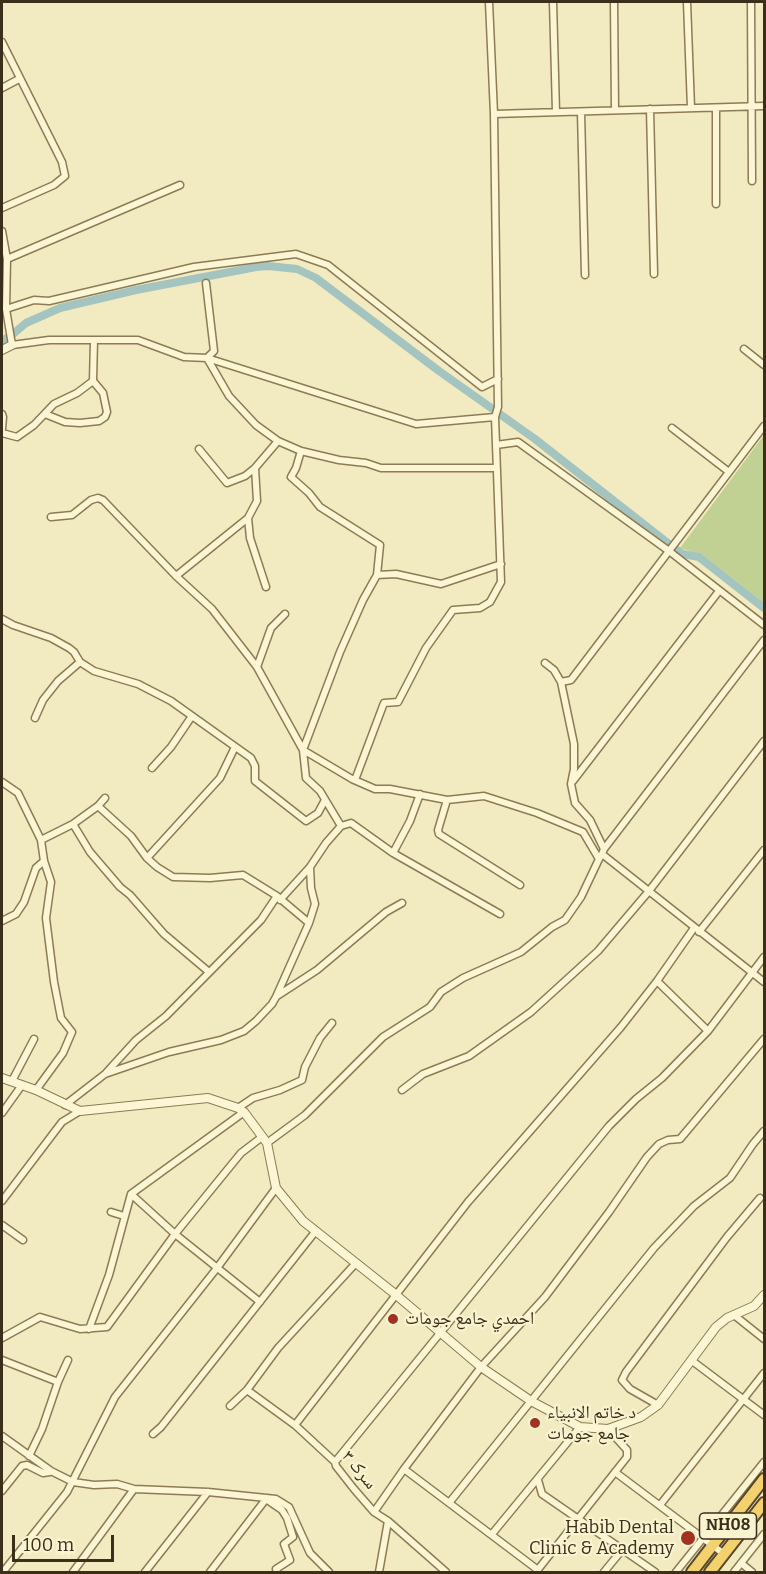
<!DOCTYPE html>
<meta charset="utf-8">
<style>
body{margin:0}
#map{position:relative;width:766px;height:1574px;overflow:hidden;background:#f2eac0;font-family:Bitter,serif}
canvas{display:block}
.frame{position:absolute;inset:0;border:3px solid #3b2f1c;pointer-events:none}
.scale{position:absolute;left:12px;top:1535px;width:102px;height:27px;box-sizing:border-box;border:3px solid #3b2f1c;border-top:0;padding-left:8px;font-size:18px;line-height:21px;white-space:nowrap;color:#3b2f1c;-webkit-text-stroke:4px #f9f3d0;paint-order:stroke}
</style>
<div id="map">
<canvas width="766" height="1574"></canvas>
<div class="frame"></div>
<div class="scale">100 m</div>
</div>
<script>
const c = document.querySelector('canvas').getContext('2d');
c.lineJoin = 'round';
function fill(path, color) {
  c.fillStyle = color;
  c.fill(path, 'evenodd');
}
function toPath(rows) {
  const path = new Path2D();
  for (const r of rows) {
    path.moveTo(r[0], r[1]);
    for (let i = 2; i < r.length; i += 2) path.lineTo(r[i], r[i + 1]);
  }
  return path;
}
function stroke(path, color, width, dash) {
  c.strokeStyle = color;
  c.lineWidth = width;
  c.lineCap = dash ? 'butt' : 'round';
  c.setLineDash(dash || []);
  c.stroke(path);
}
function write(font, color, halo, rows, align = 'center') {
  c.font = font + ' Bitter,"Noto Naskh Arabic",serif';
  c.lineWidth = 4.5;
  c.setLineDash([]);
  c.textBaseline = 'middle';
  c.strokeStyle = halo;
  c.fillStyle = color;
  for (const [text, x, y, turn = 0] of rows) {
    c.save();
    c.translate(x, y);
    c.rotate((+turn || 0) * Math.PI / 180);
    c.textAlign = isNaN(turn) ? turn : align;
    if (halo) c.strokeText(text, 0, 0);
    c.fillText(text, 0, 0);
    c.restore();
  }
}
const green = toPath([
 [764,435,764,603,703,555,680,548]
]);
const canal = toPath([
 [2,341,13,334,26,323,60,308,136,290,256,267,268,266,297,269,316,278,439,371,535,439,674,548,683,554,699,557,764,608]
]);
const minor = toPath([
 [553,2,556,112],
 [614,2,615,110],
 [687,2,691,108],
 [751,2,752,181],
 [2,42,62,162,65,176,54,185,2,208],
 [2,88,19,79],
 [716,108,716,204],
 [650,109,654,274],
 [581,112,585,275],
 [494,114,764,106],
 [2,231,7,259,6,309,12,345,49,340,138,340,184,357,207,358,416,424,495,417],
 [7,259,180,185],
 [206,283,214,351,207,358,229,396,256,425,278,441,301,451,339,460,366,463,381,468,496,468],
 [6,309,34,300,49,301,194,267,296,254,328,265,482,387,498,379],
 [744,349,764,365],
 [2,414,3,417,2,429],
 [45,414,65,422,80,423,99,421,105,417,107,412,103,393,93,381,94,340],
 [672,428,729,472],
 [2,433,17,437,34,425,54,404,77,393,93,381],
 [496,445,518,442,669,551,764,625],
 [199,449,227,483,245,476,255,468,278,441],
 [301,451,296,468,291,477,309,493,320,507,380,545,377,575,363,600,340,652,303,750,352,779,375,789,390,789,447,800,484,796,537,813,583,832,599,859,602,854],
 [255,468,257,501,248,518,250,538,266,587],
 [51,517,72,515,91,500,98,498,103,500,176,576,212,609,257,667,303,750,306,778,320,791,341,826],
 [377,575,396,574,441,584,501,564],
 [176,576,248,518],
 [2,619,13,625,51,638,69,648,74,652,80,662,94,671,138,684,171,701,251,758,255,766,255,781,306,821,318,813,325,800],
 [545,663,554,670,561,682,574,744,574,769,571,784,575,803,590,820,604,849,602,854,764,982],
 [257,667,271,628,285,614],
 [561,682,571,680,764,426],
 [35,718,43,700,58,681,80,662],
 [152,768,171,747,192,716],
 [355,780,384,703,398,702,426,648,453,610,480,608,490,602,501,582,495,417,498,407,494,114,489,2],
 [573,781,719,591],
 [2,782,18,793,41,840,44,861,51,882,46,918,54,982,61,1018,72,1032,63,1053,36,1090],
 [447,800,438,830,439,834,520,885],
 [98,806,131,836,147,858,157,867,173,877,210,878,243,875,277,896,309,923],
 [73,824,90,852,120,887,130,895,164,934,209,972],
 [41,840,73,824,98,806,105,798],
 [604,849,764,640],
 [393,853,410,821,420,794],
 [147,858,220,778,235,747],
 [280,900,310,867,326,843,341,826,351,823,393,853,500,914],
 [2,921,16,914,24,902,36,868,44,861],
 [699,932,764,850],
 [657,981,708,1031],
 [277,996,317,970,386,912,402,903],
 [106,1073,136,1040,166,1016,261,920,277,896],
 [12,1081,34,1039],
 [402,1090,423,1074,469,1056,531,1012,598,951,649,891,764,741],
 [65,1105,105,1074,169,1052,221,1040,244,1031,256,1021,272,1004,276,997,309,923,315,904,311,888,310,867],
 [238,1108,253,1098,280,1090,302,1080,305,1067,320,1038,332,1023],
 [2,1113,22,1085],
 [267,1143,305,1115,383,1037,430,1007,441,992,463,978,521,952,552,927,565,920,581,897,599,859],
 [131,1194,175,1234,260,1302],
 [2,1201,62,1122,80,1111],
 [111,1212,124,1216],
 [2,1225,23,1240],
 [734,1315,764,1339],
 [89,1329,109,1275,131,1194,244,1112],
 [2,1338,40,1317,80,1329,107,1327,175,1234,241,1153,262,1137],
 [2,1360,58,1382],
 [691,1360,764,1415],
 [247,1390,295,1425,335,1462,336,1466,354,1489,374,1512,388,1521,446,1572],
 [658,1405,630,1389,622,1380,626,1372,727,1237,760,1198],
 [230,1406,247,1390,278,1348,356,1263],
 [295,1425,468,1202,621,1027,657,981,694,928],
 [153,1434,161,1427,315,1232],
 [2,1436,51,1471,73,1482,94,1485,117,1484,134,1489,208,1492,276,1499,289,1507,310,1553,329,1572],
 [29,1456,42,1429,58,1382,68,1360],
 [335,1462,609,1126,636,1099,662,1078,708,1031,764,957],
 [404,1469,538,1570],
 [615,1472,724,1554],
 [538,1480,542,1494,655,1572],
 [2,1491,22,1466,27,1465,43,1473,50,1472],
 [449,1503,654,1248,694,1206,730,1178,753,1144,764,1131],
 [660,1505,764,1373],
 [374,1512,404,1469,481,1367,545,1297,609,1212,647,1157,659,1144,668,1140,680,1139,764,1039],
 [492,1534,580,1427],
 [741,1563,752,1572],
 [3,1572,67,1492,115,1397,217,1268,276,1188],
 [73,1572,134,1489],
 [145,1572,208,1492],
 [210,1572,266,1499,282,1510,287,1518,293,1537,284,1544,290,1560,276,1569,277,1572],
 [379,1572,388,1521],
 [536,1572,627,1457,627,1450,608,1429],
 [604,1572,622,1550],
 [676,1572,764,1462],
 [734,1572,764,1534]
]);
const tertiary = toPath([
 [2,350,12,345],
 [2,1078,36,1090,80,1111,208,1098,238,1108,244,1112,267,1143,276,1188,303,1221,395,1294,481,1367,531,1401,580,1427,608,1429,641,1417,658,1405,716,1327,727,1318,754,1306,764,1295]
]);
const trunk = toPath([
 [692,1572,764,1479],
 [710,1572,764,1503]
]);
const markers = [
 [393,1319,6,"#a23220"],
 [535,1423,6,"#a23220"],
 [688,1538,8,"#a23220"]
];
const shields = [
 [728,1526,57]
];
const shieldNames = [
 ["NH08",728,1526]
];
const poiNames = [
 ["احمدي جامع جومات",405,1319],
 ["د خاتم الانبیاء",547,1413],
 ["جامع جومات",547,1434],
 ["Habib Dental",674,1528,"right"],
 ["Clinic & Academy",674,1549,"right"]
];
const streetNames = [
 ["سرک ۳",359,1470,51]
];
fill(green, '#c1d193');
stroke(canal, '#a3c4bf', 8);
stroke(minor, '#8d7b56', 9);
stroke(tertiary, '#8d7b56', 10);
stroke(trunk, '#5a482b', 14);
stroke(minor, '#fcf6d4', 6);
stroke(tertiary, '#fcf6d4', 8);
stroke(trunk, '#f2d16e', 10);
for (const [x, y, r, color] of markers) {
  const dot = new Path2D();
  dot.arc(x, y, r, 0, 2 * Math.PI);
  c.fillStyle = color;
  c.fill(dot);
  stroke(dot, '#f9f3d0', 2);
}
for (const [x, y, w] of shields) {
  const box = new Path2D();
  box.roundRect(x - w / 2, y - 13, w, 26, 4.5);
  c.fillStyle = '#f9f3d0';
  c.fill(box);
  stroke(box, '#3b2f1c', 1.5);
}
write('bold 16px', '#3b2f1c', null, shieldNames);
write('18px', '#3b2f1c', '#f9f3d0', poiNames, 'left');
write('18px', '#3b2f1c', '#f9f3d0', streetNames);
</script>
